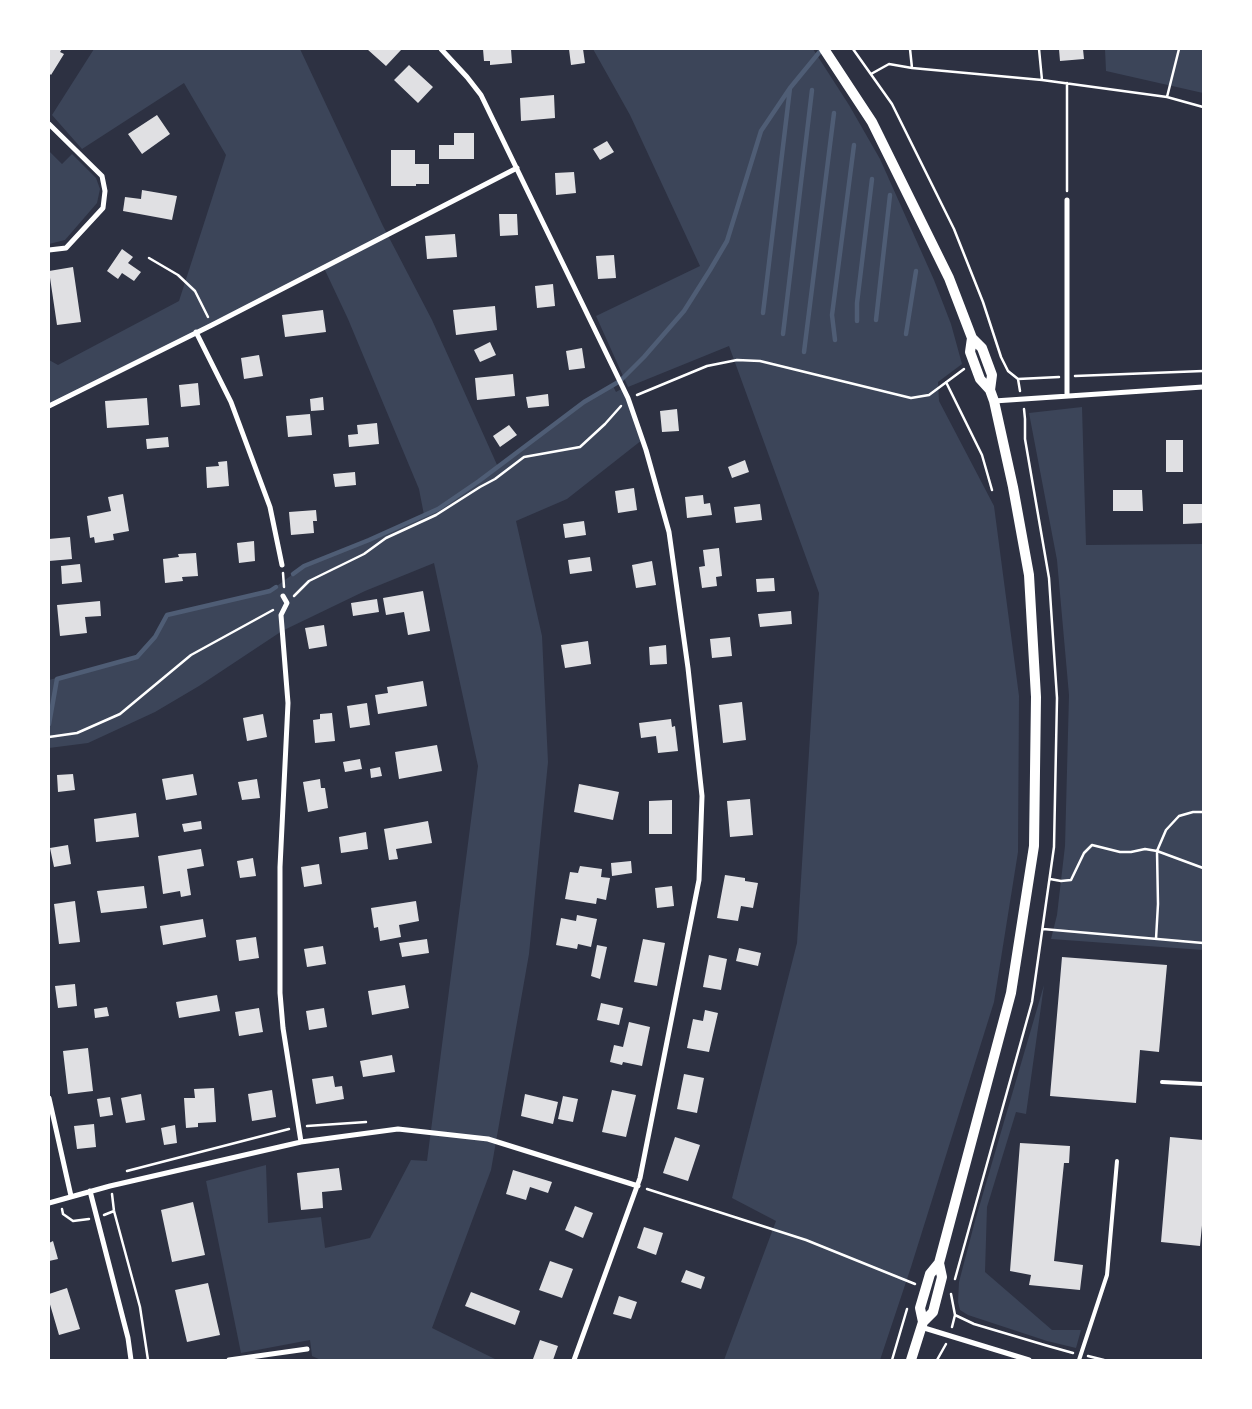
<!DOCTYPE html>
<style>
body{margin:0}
#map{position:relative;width:1252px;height:1409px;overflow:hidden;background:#2d3142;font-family:"Varela Round",sans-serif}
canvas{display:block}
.frame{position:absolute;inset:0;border:50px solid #fff;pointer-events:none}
</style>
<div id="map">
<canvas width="1252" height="1409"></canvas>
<div class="frame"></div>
</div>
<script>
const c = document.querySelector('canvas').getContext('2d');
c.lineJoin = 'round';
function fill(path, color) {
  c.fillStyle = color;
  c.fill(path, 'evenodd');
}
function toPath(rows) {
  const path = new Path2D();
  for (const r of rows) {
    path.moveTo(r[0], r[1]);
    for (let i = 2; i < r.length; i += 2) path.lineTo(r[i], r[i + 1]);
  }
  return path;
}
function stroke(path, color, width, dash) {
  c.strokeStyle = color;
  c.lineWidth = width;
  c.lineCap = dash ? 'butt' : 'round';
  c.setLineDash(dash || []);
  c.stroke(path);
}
const green = toPath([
 [94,49,300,49,383,226,432,320,498,467,584,402,613,386,616,392,623,388,642,440,567,499,516,521,542,636,548,762,529,954,491,1170,432,1328,497,1360,321,1360,312,1356,310,1340,241,1353,206,1181,266,1165,268,1223,321,1217,325,1248,370,1238,411,1160,427,1161,478,766,434,563,365,591,282,631,199,686,155,712,88,743,49,748,49,680,137,657,155,637,167,615,270,591,304,566,369,540,424,515,419,489,348,319,324,268,49,406,49,360,58,365,179,301,226,155,184,83,82,149,52,115],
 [593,49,813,49,849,105,880,159,934,280,951,324,962,364,938,382,939,401,994,506,1019,696,1018,852,994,1002,911,1267,880,1360,724,1360,776,1221,732,1198,797,943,819,593,729,346,628,387,596,316,700,266,630,115],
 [1105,49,1203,49,1203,93,1106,71],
 [49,151,62,164,72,154,96,178,100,189,97,203,65,240,49,244],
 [1082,407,1086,545,1203,544,1203,950,1051,939,1057,915,1065,846,1069,695,1057,560,1029,413],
 [1044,985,1026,1114,1016,1112,987,1207,985,1272,1052,1330,1081,1330,1076,1348,1047,1341,968,1315,960,1310,958,1302,959,1282,975,1221]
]);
const stream = toPath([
 [763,313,790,88],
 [876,320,890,195],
 [857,321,857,303,872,179],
 [783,334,812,90],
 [906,334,916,271],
 [835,340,832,315,854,145],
 [804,352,834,113],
 [293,574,304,566,369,540,438,509,479,481,584,402,620,381,644,357,684,311,710,270,727,241,761,131,790,88,822,49],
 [49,724,57,679,137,657,155,637,167,615,270,591,276,587]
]);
const building = toPath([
 [49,49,62,49,60,52,64,54,51,75,49,73],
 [367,49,399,49,401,50,386,66],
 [483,49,511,49,512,63,490,65,490,61,484,61],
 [569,49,583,49,585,63,571,65],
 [1059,49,1083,49,1084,59,1060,61],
 [409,65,433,87,418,103,394,80],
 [554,95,555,118,521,121,520,98],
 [157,115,170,134,142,154,128,134],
 [454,133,474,133,474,159,439,159,439,145,454,145],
 [607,141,614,152,600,160,593,149],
 [391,150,415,150,415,164,429,164,429,184,416,184,416,186,391,186],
 [574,172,576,193,556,195,555,173],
 [142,190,177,196,172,220,123,211,125,197,141,199],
 [499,214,517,214,518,235,500,236],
 [455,234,457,257,427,259,425,236],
 [122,249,133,257,128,263,141,272,134,281,122,273,118,279,107,271],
 [614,255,616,278,598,279,596,256],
 [73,267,81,322,57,325,49,271],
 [553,284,555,306,537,308,535,286],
 [495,306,497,330,456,335,453,310],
 [323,310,326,332,285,337,282,315],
 [490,342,496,355,480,362,474,350],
 [582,348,585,368,569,370,566,351],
 [259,355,263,376,244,379,241,358],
 [513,374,515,396,477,400,475,378],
 [198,383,200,405,181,407,179,385],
 [548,394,549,406,528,408,526,397],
 [323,397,324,410,311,411,310,399],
 [147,398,149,425,107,428,105,401],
 [677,409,679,431,662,432,660,411],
 [310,414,312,435,288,437,286,416],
 [377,423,379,444,349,447,348,435,358,434,357,425],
 [509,425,517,435,500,447,493,436],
 [168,437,169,447,147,449,146,439],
 [1166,440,1183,440,1183,472,1166,472],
 [745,460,749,472,732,478,728,467],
 [227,461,229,486,207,488,206,467,219,466,218,462],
 [355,472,356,485,335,487,333,474],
 [634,488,637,510,618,513,615,491],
 [1113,490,1142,490,1143,511,1113,511],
 [123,494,129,531,113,534,114,540,95,543,94,537,90,538,87,516,111,511,108,497],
 [703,495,704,504,710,503,712,515,687,518,685,497],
 [760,504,762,520,736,523,734,507],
 [1183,504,1203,504,1203,523,1183,524],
 [316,510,317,521,313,521,314,533,291,535,289,512],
 [584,521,586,535,565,538,563,524],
 [70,537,72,559,49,561,49,539],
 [254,541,255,561,239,563,237,543],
 [719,548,722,576,716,577,717,586,702,588,699,567,705,566,703,550],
 [196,553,198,576,182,577,183,581,165,583,163,559,179,557,178,554],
 [590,557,592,571,570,574,568,560],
 [652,561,656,585,636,588,632,565],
 [80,564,82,582,62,584,61,566],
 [774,578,775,591,757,592,756,579],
 [423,591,430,631,408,635,404,612,386,615,383,598],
 [377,599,379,612,353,616,351,603],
 [100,601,101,616,85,617,87,633,60,636,57,605],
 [791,611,792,624,760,627,758,614],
 [324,625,327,646,309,649,305,628],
 [730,637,732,656,712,658,710,639],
 [588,641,591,664,565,668,561,645],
 [666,645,667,664,650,665,649,647],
 [423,681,427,706,378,714,375,695,388,693,387,687],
 [742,702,746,740,723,743,719,705],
 [367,703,370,725,350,728,347,706],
 [332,713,335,741,315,743,313,720,320,719,320,714],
 [263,714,267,737,247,741,243,718],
 [671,719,672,727,675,726,678,751,658,753,656,736,641,738,639,723],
 [437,745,442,771,399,779,395,752],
 [360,759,362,769,345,772,343,762],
 [380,767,382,776,371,778,370,769],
 [73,774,75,790,58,792,57,775],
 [193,774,197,795,166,800,162,779],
 [257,779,260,798,242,800,238,782],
 [320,779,321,788,325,788,328,808,308,812,303,782],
 [579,784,619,792,613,820,574,812],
 [750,799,753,835,730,837,727,801],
 [672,800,672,834,649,834,649,801],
 [136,813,139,837,96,842,94,819],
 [201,821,202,829,184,832,182,824],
 [428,821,432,843,396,849,398,859,389,860,384,829],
 [366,832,368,849,341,853,339,837],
 [68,845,71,864,54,867,50,848],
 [201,849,204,866,187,869,191,895,181,897,180,891,163,894,158,856],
 [253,858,256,876,240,878,237,861],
 [631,861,632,873,612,876,611,863],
 [319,864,322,884,304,887,301,867],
 [580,866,602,869,601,877,610,878,606,900,597,898,596,904,565,899,570,872,578,873],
 [725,875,745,878,745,881,758,883,753,908,741,906,738,921,717,918],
 [144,886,147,908,101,913,97,891],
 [672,886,674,906,657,908,655,888],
 [75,901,80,942,59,944,54,904],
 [416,901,419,921,399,925,401,937,380,941,378,927,374,928,371,908],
 [577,915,597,919,591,947,578,944,577,949,556,945,561,918,576,921],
 [203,919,206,937,163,945,160,926],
 [256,937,259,958,239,961,236,940],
 [427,939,429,953,402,957,399,943],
 [643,939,665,943,657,986,634,982],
 [597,945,607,947,600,979,591,976],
 [323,946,326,964,307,967,304,949],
 [739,948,761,953,758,966,736,961],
 [709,955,727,959,721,990,703,987],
 [1062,957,1167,965,1159,1052,1140,1050,1136,1103,1050,1096],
 [75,984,77,1006,58,1008,55,986],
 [405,985,409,1008,372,1015,368,991],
 [217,995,220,1011,179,1018,176,1002],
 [601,1003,623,1008,619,1025,597,1020],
 [107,1007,109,1016,95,1018,94,1009],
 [259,1008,263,1032,239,1036,235,1012],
 [324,1008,327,1027,309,1030,306,1011],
 [705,1010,718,1013,709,1052,687,1048,693,1019,703,1021],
 [629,1022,650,1027,642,1066,623,1062,622,1065,610,1062,614,1045,623,1047],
 [88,1048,93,1091,68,1094,63,1051],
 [392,1055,395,1072,363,1077,360,1061],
 [684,1074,704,1078,697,1113,677,1109],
 [333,1076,335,1087,342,1086,344,1099,316,1104,312,1079],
 [214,1088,216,1122,198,1123,198,1127,186,1128,184,1098,195,1098,194,1089],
 [272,1090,276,1117,252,1121,248,1094],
 [612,1090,636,1095,626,1137,602,1132],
 [141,1094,145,1120,126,1123,121,1098],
 [525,1094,558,1102,553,1124,521,1116],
 [563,1096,578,1099,573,1122,558,1119],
 [110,1097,113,1115,100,1117,97,1099],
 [94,1124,96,1147,77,1149,74,1126],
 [175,1125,177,1143,164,1145,161,1128],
 [675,1137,700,1145,688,1181,663,1173],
 [1170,1137,1203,1140,1203,1215,1200,1246,1161,1242],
 [1020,1143,1070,1146,1069,1163,1064,1163,1054,1261,1083,1265,1080,1290,1029,1285,1031,1275,1010,1271],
 [339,1168,342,1190,322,1192,323,1208,301,1210,297,1173],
 [513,1170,552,1182,548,1193,530,1187,526,1200,506,1194],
 [193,1202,205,1255,172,1262,161,1210],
 [575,1206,593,1213,583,1238,565,1230],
 [644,1227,663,1233,656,1255,637,1248],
 [53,1241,58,1259,49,1261,49,1243],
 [550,1261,573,1269,562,1298,539,1290],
 [686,1270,705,1277,701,1289,681,1282],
 [208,1283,220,1335,187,1342,175,1290],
 [67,1288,80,1329,59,1335,49,1301,49,1294],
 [471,1292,520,1311,515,1325,465,1306],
 [619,1296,637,1302,631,1319,613,1314],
 [540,1340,558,1346,553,1360,533,1359]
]);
const path = toPath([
 [853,49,892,104,954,229,983,302,1001,357,1008,371,1018,379,1020,391],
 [910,49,912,68],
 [1039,49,1042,80],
 [871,74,889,64,912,68,1042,80,1167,97,1203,107],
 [1167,97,1179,49],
 [1067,191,1067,83],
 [149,258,178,275,195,291,208,317],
 [1075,376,1203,371],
 [1018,379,1059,377],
 [946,382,982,455,992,490],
 [637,395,707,366,737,360,760,361,911,398,929,395,964,369],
 [283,573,284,587],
 [294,596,309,581,364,554,386,538,436,515,480,487,495,479,524,457,580,447,605,424,621,406],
 [49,737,77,733,120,714,191,655,273,610],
 [1050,879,1061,881,1071,880,1084,853,1092,845,1120,852,1131,852,1145,849,1157,851,1203,868],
 [1043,929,1203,943],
 [1156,939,1158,904,1157,851,1166,830,1179,816,1193,812,1203,812],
 [307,1126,366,1122],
 [127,1171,289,1129],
 [647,1189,806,1240,915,1284],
 [112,1194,114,1211,140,1307,148,1360],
 [62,1209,63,1214,73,1221,89,1219],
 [104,1215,114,1211],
 [955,1279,1032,1002,1054,847,1057,698,1049,578,1025,439,1025,419,1024,409],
 [951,1294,955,1315,952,1327],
 [955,1315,974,1324,1048,1346,1073,1353],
 [1088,1356,1104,1360],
 [892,1360,907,1309],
 [937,1360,946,1344]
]);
const service = toPath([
 [1162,1082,1203,1084],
 [1079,1360,1107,1275,1117,1161]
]);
const minor = toPath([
 [441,49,467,77,481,95,628,398,646,450,669,532,688,668,702,796,699,880,640,1178,574,1360],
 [49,124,102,176,105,191,103,208,66,248,49,250],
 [1067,200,1067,396],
 [196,332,231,402,270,507,282,565],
 [994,401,1203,387],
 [49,406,212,325,517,168],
 [283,596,287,603,281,615,288,703,280,867,280,993,283,1028,301,1142],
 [49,1098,71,1196],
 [90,1191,128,1338,131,1360],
 [49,1203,110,1186,301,1142,398,1129,488,1139,638,1186],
 [921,1327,1029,1360],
 [229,1360,307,1349]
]);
const secondary = toPath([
 [824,49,872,122,949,278,972,338,970,352,980,379,990,390],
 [923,1322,920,1308,930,1274,939,1263,1011,993,1034,846,1036,697,1029,575,1013,487,994,401,990,390,992,375,982,348,972,338],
 [911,1360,923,1322,933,1312,942,1277,939,1263]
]);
fill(green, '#3c4559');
stroke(stream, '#4f5d75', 4.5);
fill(building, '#e0e0e3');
stroke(path, '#fff', 2.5);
stroke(service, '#fff', 4);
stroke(minor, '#fff', 5);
stroke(secondary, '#fff', 10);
</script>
